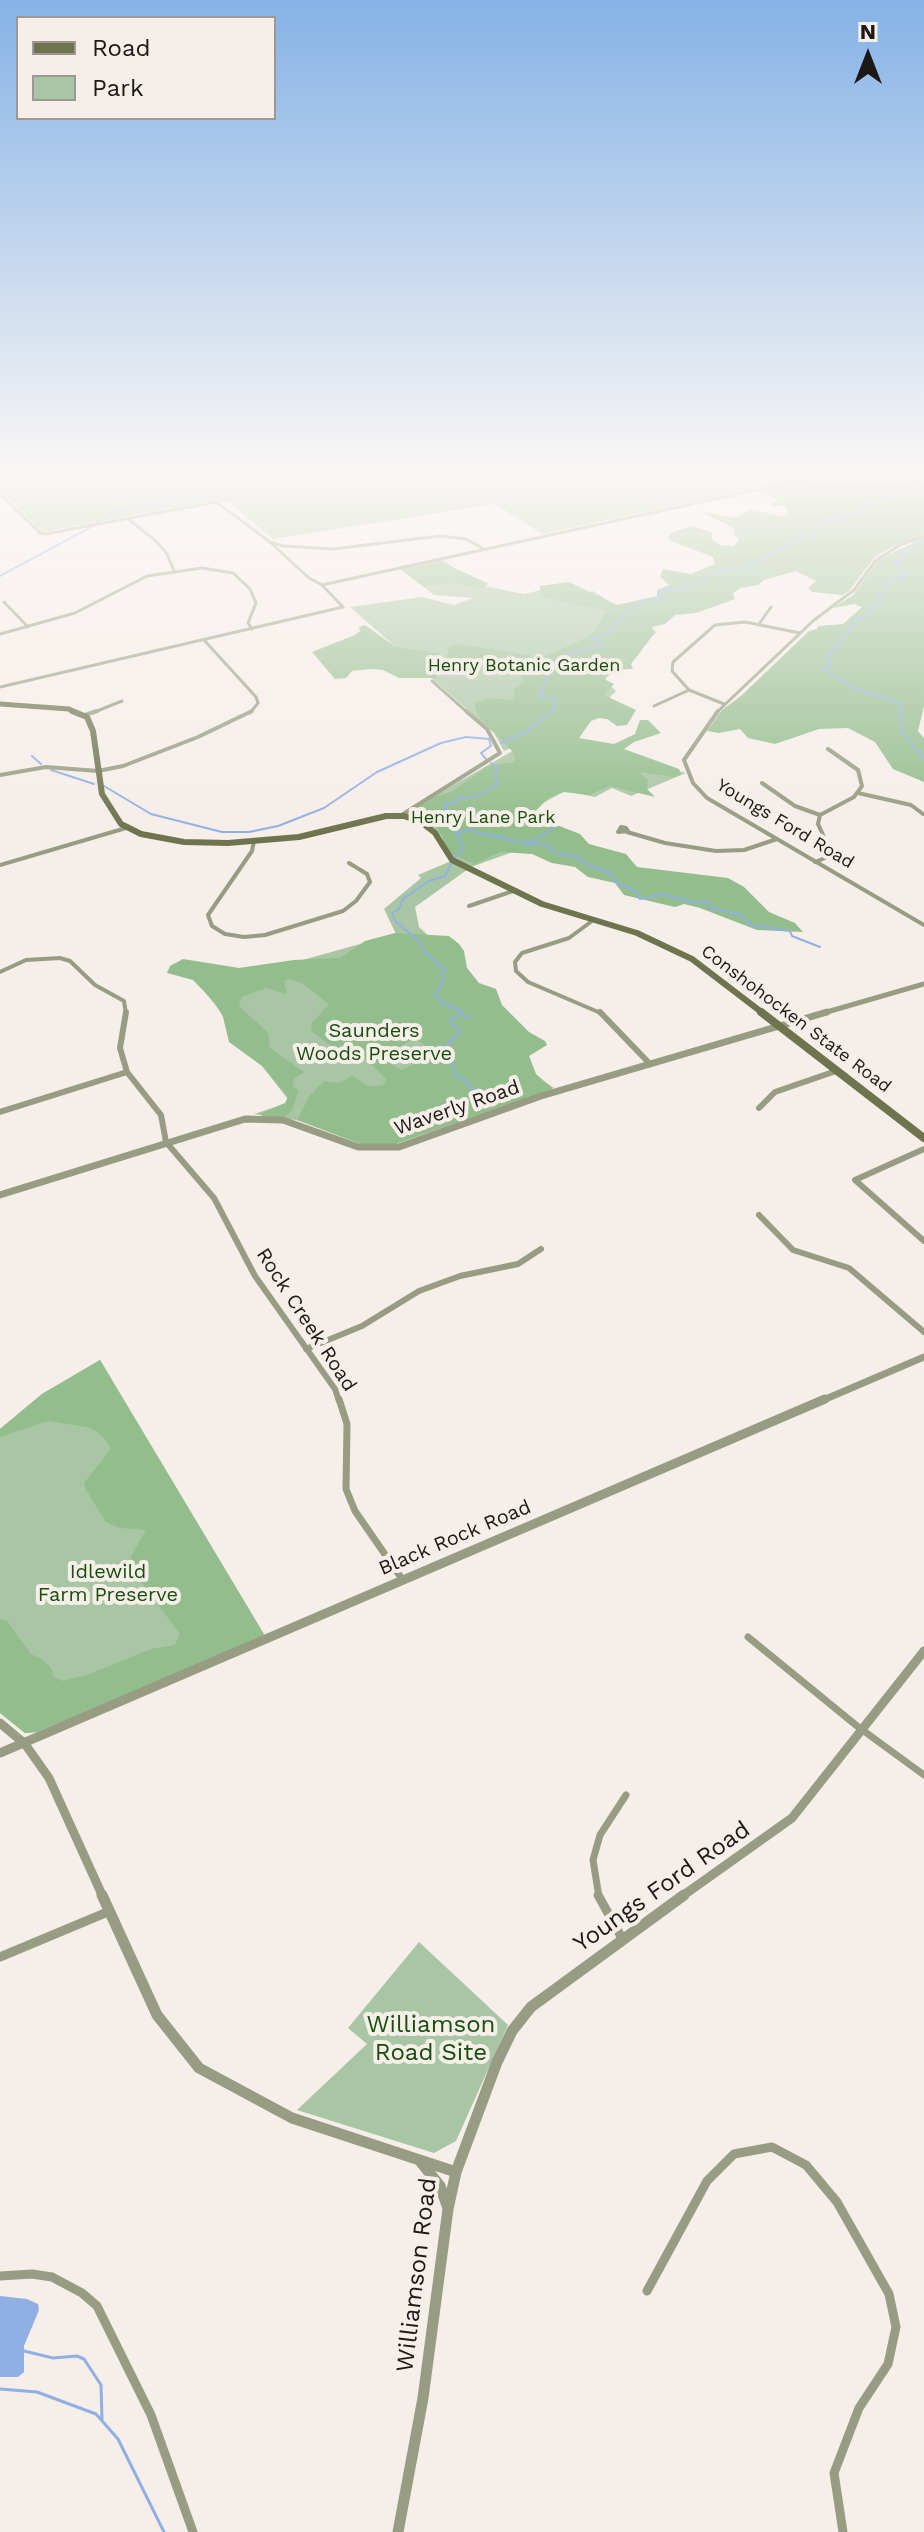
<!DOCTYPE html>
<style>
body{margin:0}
#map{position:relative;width:924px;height:2532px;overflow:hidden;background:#f6eee9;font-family:"Work Sans",sans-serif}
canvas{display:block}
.legend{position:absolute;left:16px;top:16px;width:260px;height:104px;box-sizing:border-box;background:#f6eee9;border:2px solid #9e9895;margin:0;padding:10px 14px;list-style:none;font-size:24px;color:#1b1817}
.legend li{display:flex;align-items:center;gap:16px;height:40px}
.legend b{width:40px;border:2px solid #9e9895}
.north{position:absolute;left:828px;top:16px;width:80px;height:80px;-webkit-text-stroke:6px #f6eee9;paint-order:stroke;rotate:0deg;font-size:22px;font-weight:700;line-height:32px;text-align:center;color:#1b1817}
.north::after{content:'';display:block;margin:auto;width:28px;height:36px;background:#1b1817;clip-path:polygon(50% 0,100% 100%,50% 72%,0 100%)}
</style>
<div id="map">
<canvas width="924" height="2532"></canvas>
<ul class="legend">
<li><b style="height:10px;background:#6d744e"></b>Road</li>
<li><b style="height:22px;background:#a8c6a3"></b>Park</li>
</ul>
<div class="north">N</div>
</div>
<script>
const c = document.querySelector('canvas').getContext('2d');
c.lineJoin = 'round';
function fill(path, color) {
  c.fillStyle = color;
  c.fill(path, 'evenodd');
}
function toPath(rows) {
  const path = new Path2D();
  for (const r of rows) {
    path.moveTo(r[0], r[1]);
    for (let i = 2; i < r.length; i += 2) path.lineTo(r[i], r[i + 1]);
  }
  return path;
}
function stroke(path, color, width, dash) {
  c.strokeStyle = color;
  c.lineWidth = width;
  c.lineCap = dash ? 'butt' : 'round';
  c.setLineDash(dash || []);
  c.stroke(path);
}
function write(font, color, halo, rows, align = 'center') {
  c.font = font + ' "Work Sans",sans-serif';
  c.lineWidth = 8;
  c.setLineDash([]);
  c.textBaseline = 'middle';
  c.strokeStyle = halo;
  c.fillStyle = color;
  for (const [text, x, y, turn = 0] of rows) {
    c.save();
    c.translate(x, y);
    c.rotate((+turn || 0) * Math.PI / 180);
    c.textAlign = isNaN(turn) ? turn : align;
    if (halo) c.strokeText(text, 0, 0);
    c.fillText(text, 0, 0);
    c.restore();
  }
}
const green = toPath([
 [0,476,813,476,542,534,495,504,273,539,230,503,216,500,42,532,0,490],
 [441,559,480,585,524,594,541,590,556,599,593,591,657,632,604,680,616,691,590,717,504,751,494,733,350,607,422,597,454,605,473,598,434,595,399,568],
 [521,746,601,748,686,773,631,796,612,788,595,797,565,791,536,807,529,817,546,840,471,867,415,907,419,927,434,941,532,1073,554,1088,504,1103,303,1121,254,1114,290,1102,202,988,396,934,384,909,421,878,418,875,456,859,449,854,441,836,430,826,403,814],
 [100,1360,265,1636,37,1732,25,1733,0,1713,0,1429,42,1394],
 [419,1942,508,2025,456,2141,434,2153,297,2110,367,2044,348,2028]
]);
const forest = toPath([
 [823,476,924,476,924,535,892,547,875,557,849,591,842,595,812,592,808,588,816,581,796,571,764,580,758,585,741,588,733,593,735,599,696,613,675,615,665,624,652,627,654,634,631,664,633,669,614,670,605,676,606,680,614,684,604,695,636,710,627,725,617,726,607,719,599,718,591,721,579,738,614,744,635,734,640,720,648,720,661,733,634,742,624,749,679,769,681,774,674,777,639,772,648,780,647,789,655,797,610,786,589,795,564,792,548,798,535,812,549,822,580,834,589,844,626,854,637,867,728,878,744,887,769,912,795,923,803,932,757,930,700,908,684,904,675,907,624,895,615,883,588,877,575,867,552,863,532,854,500,852,475,864,451,854,438,829,416,816,413,810,436,796,451,792,488,766,513,762,516,758,512,751,478,716,474,703,488,698,513,700,515,698,513,690,524,681,521,675,493,666,444,664,449,647,459,644,542,657,587,638,597,628,606,611,545,597,540,594,540,586,569,582,617,605,657,596,657,590,669,585,660,577,663,569,691,574,715,564,713,557,671,541,668,538,671,533,691,526,712,532,712,540,721,545,734,546,739,539,734,535,734,528,699,511,734,518,749,510,783,516,787,512,786,506,769,506,779,500,757,491],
 [924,538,924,706,918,731,924,738,924,782,893,769,875,742,848,728,819,729,775,744,748,738,740,729,719,733,707,731,722,710,742,695,809,631,817,629,818,626,843,624,862,607,854,604,833,608,853,595,879,559],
 [440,562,470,575,489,584,481,588,454,583,424,587,403,571],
 [365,625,396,647,440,653,437,678,399,678,383,670,371,669,352,671,346,678,335,679,312,652,355,635,360,631,359,627],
 [395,933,449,936,459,944,464,951,467,968,479,983,496,989,502,1005,529,1032,545,1041,547,1045,529,1056,536,1074,553,1089,393,1145,363,1145,297,1120,309,1097,324,1081,339,1083,352,1076,368,1086,377,1086,384,1085,386,1079,367,1060,347,1057,311,1031,312,1023,329,1004,302,983,290,979,284,981,287,994,266,988,242,997,240,1002,239,1006,268,1033,270,1048,304,1072,294,1079,293,1086,299,1091,291,1112,283,1117,263,1116,260,1114,285,1103,288,1097,262,1066,229,1042,223,1017,216,1004,193,980,167,973,170,966,183,959,239,968,294,960,340,958,365,941],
 [415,1039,428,1048,429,1056,425,1060,401,1070,386,1061,388,1052],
 [100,1360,265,1636,37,1732,25,1733,0,1713,0,1619,7,1621,31,1654,43,1660,52,1669,53,1676,63,1681,87,1675,151,1649,175,1645,180,1634,135,1574,131,1556,146,1530,120,1528,106,1522,86,1490,84,1483,111,1449,108,1443,98,1432,87,1427,48,1421,0,1437,0,1429,42,1394]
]);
const water = toPath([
 [0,2296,27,2299,38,2304,39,2310,24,2346,24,2372,18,2377,0,2377]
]);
const streamFar1 = toPath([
 [96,523,108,518,113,511,210,497,214,495,210,491,213,487,232,476],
 [924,541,918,543,915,550,904,553,903,560,894,562,906,576,884,583,888,593,878,595,882,600,861,619,855,620,852,628,842,636,839,646,834,647,827,657,831,663,823,668,855,689,900,703,902,732,924,760],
 [0,576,93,526],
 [501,743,524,733,554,710,556,699,539,697,553,664,563,655,603,645,593,639,609,634,612,627,633,607,647,600,663,599,658,594,661,591,685,590,686,584,701,582,714,573,755,564,795,541,814,535,818,524,844,515,862,514,860,506,875,503,875,499,896,495,910,486,919,487,924,492],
 [32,756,41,764],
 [51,770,94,784],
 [104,786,151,814,222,832,249,832,278,826,324,808,377,772,441,743,466,737,489,739,491,746,481,753,486,759],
 [457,833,468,830,527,844,545,844,557,853,579,857,580,861,611,874,616,882,634,890,640,899,663,894,693,903,707,901,708,907,741,915,750,925,790,931,792,936,820,947],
 [527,841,533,841,554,828],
 [455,857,463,848,454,827,446,822,447,815,442,811,446,808,445,804,455,803,459,797,475,797,498,784,495,778,497,767,491,763],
 [451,864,445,876,429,881,403,899,399,909,392,913,395,921,419,941,423,951,444,969,442,984,435,995,444,1004,462,1011,450,1021,460,1031,445,1047,450,1054,455,1076,466,1080,470,1088,484,1091,488,1101],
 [461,1016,471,1017]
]);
const stream = toPath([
 [24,2351,53,2358,77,2356,84,2359,101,2385,102,2419],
 [0,2389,37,2392,96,2414,118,2439,164,2532]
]);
const minorFar4 = toPath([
 [0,494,40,533,45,534,216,502,270,542,283,546,333,549,440,536,466,539,484,549],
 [127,518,156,541,167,554,174,571],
 [322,585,820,476],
 [4,602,28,627],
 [759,624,771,607],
 [0,634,75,613,147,576,202,568,233,573,250,589,256,603,248,623,252,629],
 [204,640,256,697,258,703,250,713],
 [432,681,468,713],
 [0,687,343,607,322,585,309,578,272,544],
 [724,704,689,690,672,671,673,662,715,625,745,622,800,633],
 [654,706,689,690],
 [92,713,122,701],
 [716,713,813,621,854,590,876,560,902,544,924,537]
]);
const minorFar3 = toPath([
 [718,711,684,760,693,783,707,798,924,925],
 [85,715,97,711],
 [0,775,46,767,98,771,123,766,198,737,252,711],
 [762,783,795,806,820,815],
 [858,793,911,805,923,814],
 [400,816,500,753,487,729,466,711],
 [621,827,626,828,628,831,618,832,621,827],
 [627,832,665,843,716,851,744,850,777,839],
 [254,841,252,851,208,915,212,926,225,934,244,937,265,935,343,911,356,901,370,882,367,874,349,863],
 [815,862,825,858,830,850,818,824,820,815,854,797,862,786,858,770,828,749],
 [0,865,126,828],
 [469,906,516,890],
 [592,921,569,938,522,953,515,962,516,971,528,982,603,1014],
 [0,972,26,960,60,958,70,961,95,985,124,1001,126,1014]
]);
const minorFar2 = toPath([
 [126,1012,120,1048,127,1072,161,1115,166,1142,214,1198,255,1276,335,1389,339,1401],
 [600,1012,650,1064],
 [759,1108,775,1092,836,1071],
 [0,1112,127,1072],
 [924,1149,855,1180,924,1241],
 [759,1215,793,1250,849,1268,924,1332],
 [306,1349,362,1326,419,1291,460,1276,518,1264,541,1249]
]);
const minorFar1 = toPath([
 [339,1399,347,1424,346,1489,355,1511,402,1579],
 [748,1637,857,1726,924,1775],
 [599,1897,593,1860,600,1835,626,1795]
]);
const minor = toPath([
 [598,1895,623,1940],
 [0,1957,110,1911],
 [0,2276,32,2274,52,2277,82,2293,97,2306,151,2415,193,2532],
 [647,2291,707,2181,734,2154,772,2147,806,2165,837,2202,889,2294,896,2327,888,2364,859,2408,834,2473,843,2532]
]);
const tertiaryFar3 = toPath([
 [820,1014,924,984]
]);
const tertiaryFar2 = toPath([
 [0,1195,245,1119,283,1120,358,1147,399,1147,541,1096,827,1012],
 [821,1401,924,1357]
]);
const tertiaryFar1 = toPath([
 [0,1723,25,1744,49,1778,103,1897],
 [0,1753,825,1399],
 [681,1897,792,1818,924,1651]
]);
const tertiary = toPath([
 [102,1895,157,2015,199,2068,292,2118,456,2172],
 [420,2161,440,2186,448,2208],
 [398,2532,423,2398,448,2209,456,2172,497,2062,512,2031,531,2007,684,1895]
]);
const secondaryFar2 = toPath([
 [0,704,69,709,77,713]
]);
const secondaryFar1 = toPath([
 [72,711,87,717,93,731,102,794,121,824,141,834,184,842,228,843,299,837,386,816,404,816,421,822,435,833,452,860,542,904,637,933,692,959,764,1014]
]);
const secondary = toPath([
 [761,1012,924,1138]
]);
const farParknames = [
 ["Henry Botanic Garden",524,666],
 ["Henry Lane Park",483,818]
];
const farStreetnames = [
 ["Youngs Ford Road",785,824,31],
 ["Conshohocken State Road",796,1019,37]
];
const parkNames = [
 ["Saunders",374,1031],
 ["Woods Preserve",374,1054],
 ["Idlewild",108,1572],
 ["Farm Preserve",108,1595]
];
const streetNames = [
 ["Waverly Road",457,1108,-19],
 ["Rock Creek Road",306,1320,57],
 ["Black Rock Road",455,1538,-23]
];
const nearStreetnames = [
 ["Youngs Ford Road",662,1887,-35],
 ["Williamson Road",417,2275,-83]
];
const nearParknames = [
 ["Williamson",431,2025],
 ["Road Site",431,2053]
];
fill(green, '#a8c6a3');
fill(forest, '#93bd8c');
fill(water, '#90b0e3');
stroke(streamFar1, '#90b0e3', 2);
stroke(stream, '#90b0e3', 3);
stroke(minorFar4, '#979c82', 3);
stroke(minorFar3, '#979c82', 4);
stroke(minorFar2, '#979c82', 6);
stroke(minorFar1, '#979c82', 7);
stroke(minor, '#979c82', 9);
stroke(tertiaryFar3, '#979c82', 5);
stroke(tertiaryFar2, '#979c82', 7);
stroke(tertiaryFar1, '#979c82', 9);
stroke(tertiary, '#979c82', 11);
stroke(secondaryFar2, '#6d744e', 5);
stroke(secondaryFar1, '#6d744e', 6);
stroke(secondary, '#6d744e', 8);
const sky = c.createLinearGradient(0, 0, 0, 830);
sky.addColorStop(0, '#85b2e6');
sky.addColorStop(0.57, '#fbf7f5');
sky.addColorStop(1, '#fbf7f500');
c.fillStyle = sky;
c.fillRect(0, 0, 924, 830);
write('18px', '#164e0b', '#f6eee9', farParknames);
write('18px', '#1b1817', '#f6eee9', farStreetnames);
write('20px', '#164e0b', '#f6eee9', parkNames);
write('20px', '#1b1817', '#f6eee9', streetNames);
write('24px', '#1b1817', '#f6eee9', nearStreetnames);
write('24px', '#164e0b', '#f6eee9', nearParknames);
</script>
